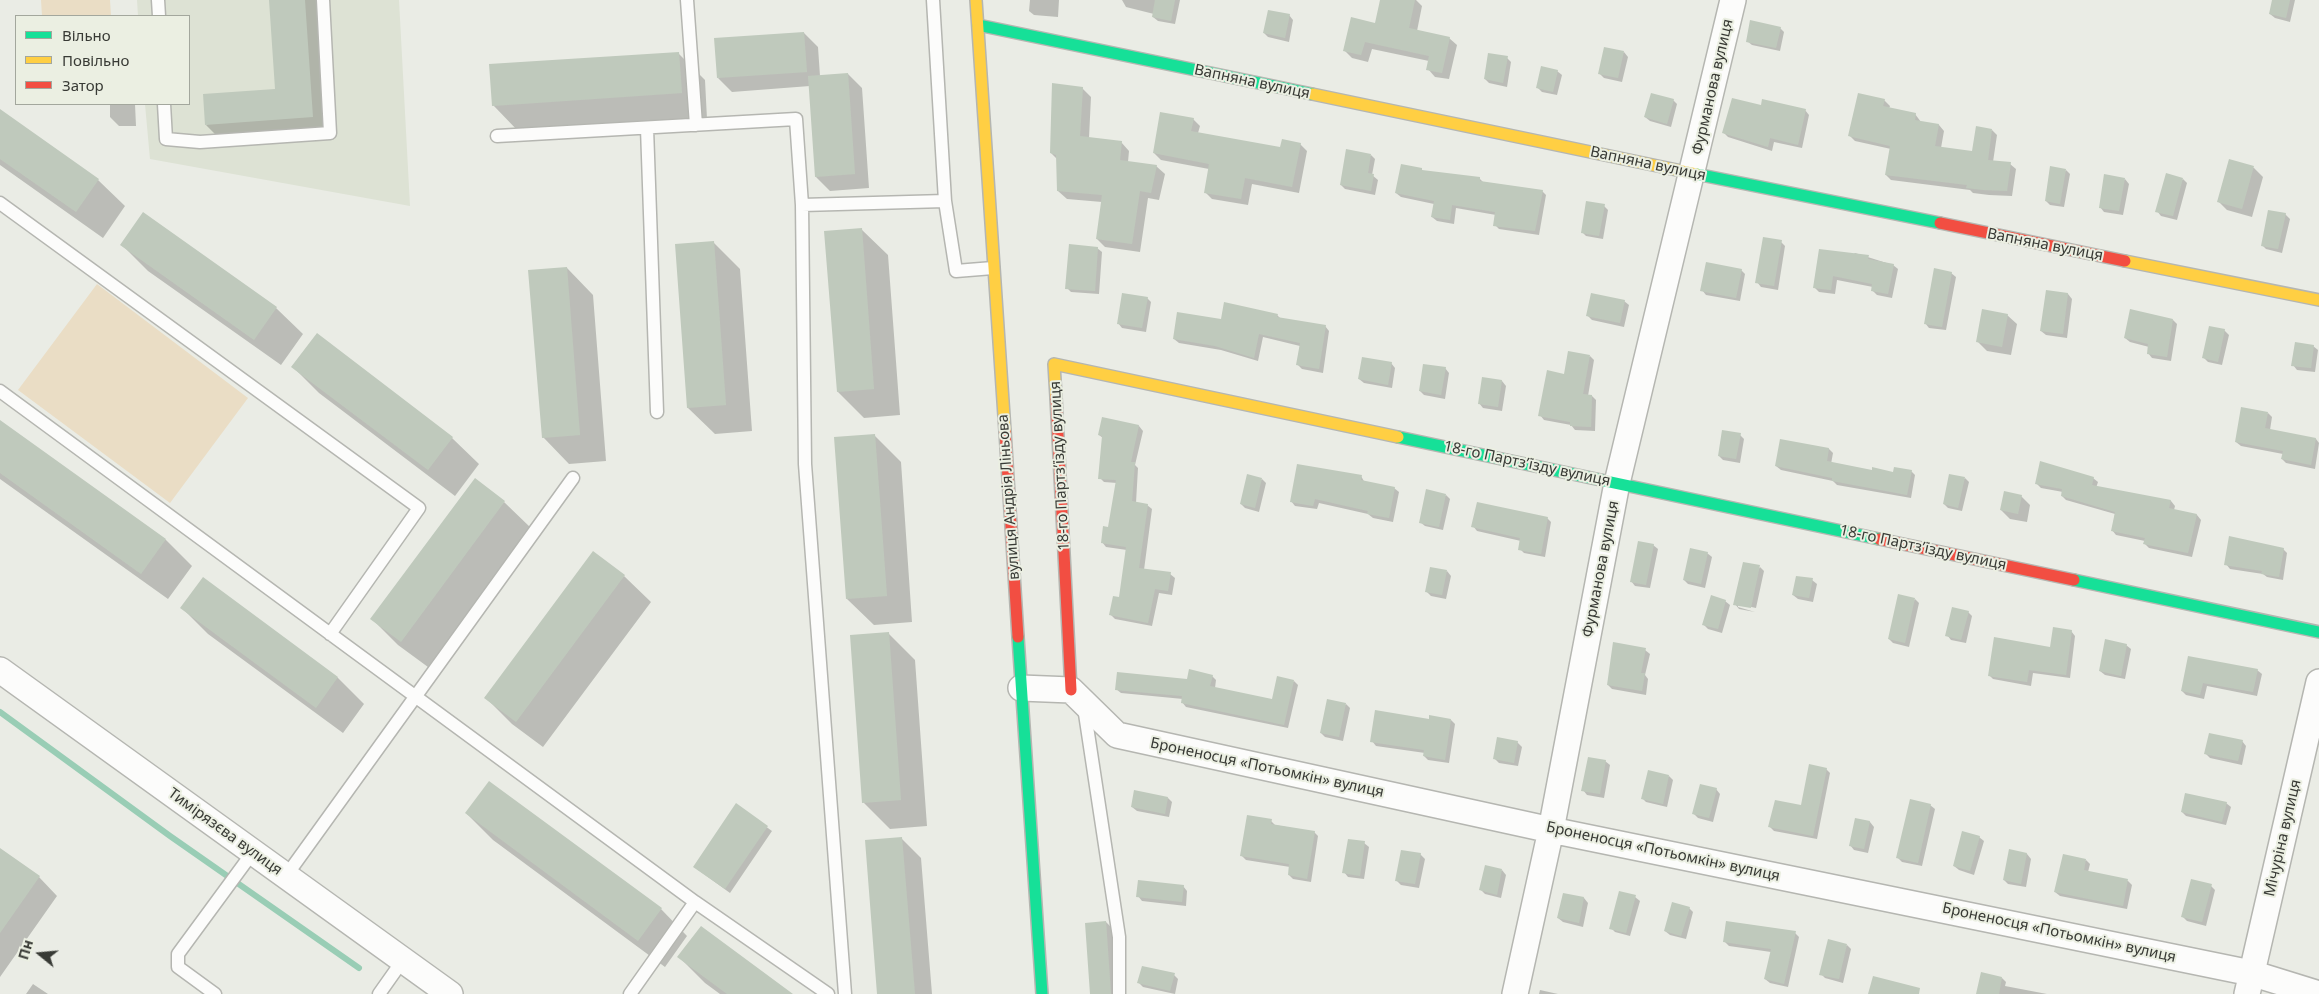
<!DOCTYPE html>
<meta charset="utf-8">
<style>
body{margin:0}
#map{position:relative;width:2319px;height:994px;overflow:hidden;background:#eaece5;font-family:"Noto Sans",sans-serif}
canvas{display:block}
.legend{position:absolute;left:15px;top:15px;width:175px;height:90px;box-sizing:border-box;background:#ebefe2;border:1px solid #a3a79d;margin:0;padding:6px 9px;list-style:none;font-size:15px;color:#383a35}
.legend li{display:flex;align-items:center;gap:10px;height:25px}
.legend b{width:25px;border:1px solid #a3a79d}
.north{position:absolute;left:15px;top:929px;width:50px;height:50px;-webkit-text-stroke:4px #ebefe2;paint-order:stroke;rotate:287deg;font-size:14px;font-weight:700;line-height:20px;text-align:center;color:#383a35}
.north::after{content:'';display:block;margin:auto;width:18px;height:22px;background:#383a35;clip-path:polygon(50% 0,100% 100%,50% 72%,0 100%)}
</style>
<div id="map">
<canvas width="2319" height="994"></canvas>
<ul class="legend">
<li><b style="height:6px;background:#16e098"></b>Вільно</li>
<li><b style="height:6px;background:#ffcf43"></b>Повільно</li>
<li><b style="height:6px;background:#f24e42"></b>Затор</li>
</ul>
<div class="north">Пн</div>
</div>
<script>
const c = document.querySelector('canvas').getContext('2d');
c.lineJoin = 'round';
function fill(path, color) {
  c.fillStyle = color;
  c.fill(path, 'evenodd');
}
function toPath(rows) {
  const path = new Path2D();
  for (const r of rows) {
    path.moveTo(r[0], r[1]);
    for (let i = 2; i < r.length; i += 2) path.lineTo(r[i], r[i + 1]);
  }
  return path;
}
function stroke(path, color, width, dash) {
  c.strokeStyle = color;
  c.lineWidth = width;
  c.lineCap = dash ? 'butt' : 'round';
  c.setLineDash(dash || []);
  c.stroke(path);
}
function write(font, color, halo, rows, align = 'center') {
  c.font = font + ' "Noto Sans",sans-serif';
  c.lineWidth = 4;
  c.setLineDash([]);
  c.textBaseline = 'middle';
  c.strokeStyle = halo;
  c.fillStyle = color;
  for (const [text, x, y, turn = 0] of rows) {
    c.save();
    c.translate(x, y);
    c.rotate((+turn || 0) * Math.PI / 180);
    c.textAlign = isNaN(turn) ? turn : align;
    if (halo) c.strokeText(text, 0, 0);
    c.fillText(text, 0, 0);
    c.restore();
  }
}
const built = toPath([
 [137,0,399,0,410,206,150,159,145,104,189,104,189,16,138,16]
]);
const green = toPath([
 [41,0,110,0,111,16,42,16],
 [97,284,248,398,170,503,18,390]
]);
const shadow = toPath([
 [270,0,317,0,326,131,220,139,206,125,277,90],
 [1030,0,1059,0,1058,17,1034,15,1029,11],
 [1122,0,1180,0,1175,24,1158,21,1153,17,1154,14,1126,7],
 [1381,0,1416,0,1422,6,1417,31,1449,38,1457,45,1449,79,1435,77,1428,69,1429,61,1372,49,1368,62,1352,58,1344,50,1376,25],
 [2274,0,2295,0,2290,22,2275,18,2270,14],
 [1289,15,1293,20,1289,42,1268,37,1264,33],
 [1780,28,1784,32,1780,51,1752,45,1747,41],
 [804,33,818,47,820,76,848,74,862,88,869,188,830,191,816,177,810,86,732,92,718,78],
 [1624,52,1628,57,1622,82,1604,78,1599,73],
 [678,53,705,80,707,119,519,132,493,105],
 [1507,58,1511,62,1507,87,1489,83,1485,79],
 [1557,71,1562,75,1557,95,1542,92,1537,87],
 [1082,88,1091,97,1089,138,1121,142,1129,151,1128,162,1156,166,1165,174,1159,200,1148,198,1140,252,1105,247,1097,239,1102,202,1067,199,1058,191,1057,159,1051,153],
 [1673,100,1677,104,1671,127,1650,121,1645,117],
 [1884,100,1890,106,1889,109,1915,114,1921,122,1939,125,1944,131,1941,148,1973,152,1992,130,1997,135,1993,162,2010,164,2016,169,2012,196,1989,195,1973,193,1970,190,1891,180,1886,175,1891,149,1855,141,1850,136],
 [110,104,135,104,136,126,119,126,110,117],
 [0,110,98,180,125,206,103,238,0,165],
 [1805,110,1809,115,1802,148,1774,142,1772,151,1728,137,1724,133],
 [1193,119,1200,126,1198,133,1281,149,1300,144,1307,151,1299,193,1252,184,1248,205,1212,199,1205,192,1209,169,1161,160,1154,153],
 [1371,155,1375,159,1372,175,1378,180,1375,195,1345,189,1341,185],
 [2229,161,2254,168,2263,177,2252,217,2227,210,2218,201],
 [1421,169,1424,172,1480,179,1484,183,1542,191,1546,195,1539,235,1499,229,1495,225,1496,215,1456,208,1454,224,1437,221,1432,217,1434,204,1401,197,1396,193],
 [2066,170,2070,174,2064,207,2050,205,2046,201],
 [2125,179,2129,184,2123,215,2104,212,2100,207],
 [2183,179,2187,183,2177,220,2161,216,2157,211],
 [1604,206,1608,210,1603,239,1586,236,1582,232],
 [2285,214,2290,219,2282,253,2266,249,2262,245],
 [861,229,888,255,900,415,864,418,838,392],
 [713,242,740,269,752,431,715,434,688,408],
 [1781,242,1785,246,1778,290,1761,287,1757,282],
 [121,244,276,308,303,334,281,365,148,271],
 [1097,248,1102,252,1099,294,1071,292,1067,288],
 [1855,253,1893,265,1898,269,1892,298,1877,295,1872,290,1873,287,1837,280,1835,294,1819,292,1815,288],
 [567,268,593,295,606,461,569,464,543,437],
 [1741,270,1745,274,1740,301,1706,295,1702,290],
 [1951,273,1956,277,1946,330,1929,328,1925,323],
 [2047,291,2068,294,2072,299,2067,338,2046,335,2041,331],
 [1147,298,1151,302,1146,332,1122,328,1118,323],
 [1624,301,1629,305,1624,327,1592,320,1587,315],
 [1277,315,1281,319,1325,326,1329,331,1323,373,1302,369,1297,364,1300,346,1263,337,1258,361,1221,350,1179,343,1174,339,1222,321],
 [2007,315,2017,324,2011,355,1987,351,1978,342],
 [2173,320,2177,324,2171,361,2152,358,2148,353,2149,347,2130,342,2125,338],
 [2224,330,2229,335,2222,365,2208,362,2204,358],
 [2313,346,2318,350,2315,372,2297,370,2293,365],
 [1590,356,1594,360,1588,396,1592,396,1596,400,1595,431,1575,430,1571,425,1544,420,1540,415],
 [1391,363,1395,368,1392,388,1364,383,1359,379],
 [292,366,452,438,479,464,455,496,319,393],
 [1445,368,1449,373,1445,399,1424,395,1420,391],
 [1483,378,1502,381,1506,386,1502,411,1483,408,1479,403],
 [2268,413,2272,417,2270,430,2316,439,2319,443,2315,469,2286,463,2282,459,2283,454,2241,446,2236,442],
 [0,421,166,540,192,566,168,599,0,479],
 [1139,426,1143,431,1135,465,1138,468,1136,503,1147,505,1152,509,1144,570,1170,574,1175,578,1172,595,1159,593,1152,626,1115,619,1111,615,1120,599,1127,550,1106,547,1102,542,1109,528,1117,483,1104,482,1100,478,1103,438,1099,435],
 [874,435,901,462,912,622,874,625,847,599],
 [1740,435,1744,439,1740,463,1723,460,1719,456],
 [1781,441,1829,449,1833,453,1831,464,1873,471,1894,473,1911,471,1915,475,1911,498,1837,485,1833,481,1781,470,1776,466],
 [1361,476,1365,483,1394,488,1399,492,1393,522,1373,518,1368,514,1319,503,1317,509,1295,506,1291,501],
 [1965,478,1969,482,1962,511,1948,508,1944,504],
 [2093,478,2098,482,2096,488,2171,501,2175,506,2174,510,2197,515,2201,520,2192,557,2149,548,2145,544,2145,541,2116,535,2112,530,2115,514,2066,500,2062,496,2063,492,2041,488,2036,483],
 [1262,479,1266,483,1259,512,1245,508,1241,504],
 [1446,495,1450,499,1443,530,1425,526,1420,522],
 [2021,496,2030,505,2027,522,2010,519,2001,510],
 [504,502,531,528,428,667,398,645,372,619],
 [1547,518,1551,522,1545,557,1524,553,1520,549,1521,541,1477,531,1473,526],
 [1653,545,1658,549,1650,588,1635,586,1631,581],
 [2283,549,2287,553,2283,580,2267,577,2263,574,2230,569,2226,564],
 [1707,553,1712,557,1705,588,1688,584,1684,580],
 [1760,567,1764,571,1756,608,1738,604,1738,607,1755,612,1739,609,1735,604],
 [1447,571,1451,576,1446,599,1431,596,1426,591],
 [624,576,651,602,543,747,512,724,485,697],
 [203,579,338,678,364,704,343,733,208,634,182,608],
 [1812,580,1817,584,1813,602,1798,599,1793,595],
 [1915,599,1919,603,1909,647,1893,643,1889,639],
 [1725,601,1730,605,1722,633,1708,629,1704,625],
 [1968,612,1972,616,1966,643,1951,640,1947,635],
 [2071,631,2075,636,2070,678,2033,673,2031,686,1993,679,1989,675,2051,648],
 [889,634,915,660,927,826,890,829,863,802],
 [1614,643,1645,650,1650,654,1645,675,1648,679,1646,695,1612,689,1608,685],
 [2126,645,2131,649,2125,679,2105,675,2100,671],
 [2189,657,2257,670,2262,674,2257,696,2207,686,2204,699,2186,695,2182,691],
 [1212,676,1216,680,1215,688,1273,701,1294,681,1298,685,1288,728,1186,707,1182,702,1183,699,1121,693,1116,689],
 [1346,704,1350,708,1343,741,1325,737,1321,733],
 [1451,720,1455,724,1449,763,1428,760,1424,756,1425,753,1376,746,1372,741],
 [2242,741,2246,746,2242,765,2210,758,2206,754],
 [1517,742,1522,747,1518,766,1499,763,1494,758],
 [1605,761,1610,765,1604,798,1587,795,1583,790],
 [1826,769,1830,773,1817,839,1774,831,1770,827,1802,807],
 [1669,776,1673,780,1667,807,1646,802,1642,798],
 [1716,789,1720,794,1713,822,1698,818,1694,814],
 [1168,798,1172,802,1169,817,1137,811,1132,807],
 [2226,803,2231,807,2226,825,2186,816,2182,812],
 [736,805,772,831,730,893,694,867],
 [1930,805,1935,809,1922,866,1902,862,1898,858],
 [466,813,661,909,687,936,665,967,493,840],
 [1856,819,1870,822,1874,827,1868,853,1854,850,1850,845],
 [1271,821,1275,825,1314,832,1318,836,1311,882,1293,879,1289,875,1290,867,1246,860,1241,855],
 [1979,837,1984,841,1974,875,1959,870,1954,866],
 [901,838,921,858,932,994,878,994],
 [1364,843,1369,847,1364,879,1348,877,1344,872],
 [0,850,39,877,57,896,0,977],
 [2010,851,2027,854,2031,859,2026,887,2008,884,2004,880],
 [1420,854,1425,859,1419,888,1401,885,1396,880],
 [2086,860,2090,864,2088,872,2128,881,2132,885,2127,909,2060,896,2055,892],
 [1502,870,1506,875,1501,898,1485,894,1481,890],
 [1183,886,1187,891,1186,906,1142,901,1138,896],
 [2211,886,2215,890,2206,926,2187,921,2182,916],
 [1564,894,1584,898,1588,903,1583,927,1563,922,1558,918],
 [1635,897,1640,901,1630,936,1615,932,1611,928],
 [1689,908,1693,912,1686,939,1670,935,1665,931],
 [1106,922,1115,931,1120,994,1092,994],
 [1795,933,1799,937,1788,987,1770,983,1765,979,1771,952,1729,946,1724,941],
 [1847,945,1851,949,1843,983,1825,978,1821,974],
 [679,957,791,994,720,994,705,983],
 [1174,975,1178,979,1175,994,1143,987,1139,983],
 [2002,978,2006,982,2005,986,2047,994,1977,994],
 [33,984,48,994,26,994],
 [1540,990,1558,994,1539,994]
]);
const stream = toPath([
 [0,712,170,836,359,968]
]);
const building = toPath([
 [269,0,305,0,313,117,205,125,203,94,275,89],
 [1155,0,1175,0,1171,21,1152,17],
 [1380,0,1415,0,1409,28,1450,37,1442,73,1426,70,1429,56,1365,42,1361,55,1343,51,1351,17,1375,23],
 [2272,0,2290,0,2286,18,2269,14],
 [1268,10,1290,14,1285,38,1263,33],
 [1750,20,1781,27,1776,48,1746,42],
 [804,32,807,72,717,78,714,38],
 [1604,47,1624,51,1618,78,1598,74],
 [679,52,682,93,492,106,489,64],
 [1488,53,1508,56,1503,83,1484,79],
 [1541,66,1558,70,1553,92,1536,88],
 [848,73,855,174,815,177,808,76],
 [1052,83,1083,87,1080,136,1122,141,1120,160,1157,165,1151,193,1140,191,1132,244,1096,239,1102,195,1057,191,1056,155,1050,153],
 [1651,93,1674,99,1667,124,1644,117],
 [1858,93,1885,99,1883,106,1916,113,1915,120,1939,124,1935,146,1972,151,1976,126,1992,129,1988,160,2011,162,2007,191,1983,190,1966,188,1967,185,1885,175,1890,146,1848,136],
 [1732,98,1761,105,1762,99,1806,109,1798,145,1770,138,1768,147,1722,133],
 [0,109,99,179,76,212,0,159],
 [1160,112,1194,118,1191,131,1280,147,1282,139,1301,143,1292,187,1245,178,1241,199,1204,193,1209,164,1153,153],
 [1346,149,1371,154,1368,173,1374,174,1371,191,1340,185],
 [2229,159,2254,166,2242,209,2217,202],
 [1401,164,1422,168,1422,170,1480,177,1480,181,1543,190,1535,231,1493,226,1495,212,1452,205,1450,220,1431,217,1434,201,1395,193],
 [2050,166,2066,169,2060,204,2045,201],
 [2166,173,2183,178,2173,216,2155,212],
 [2104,174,2125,178,2119,211,2099,208],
 [1586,201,1605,204,1599,236,1581,233],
 [2268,210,2286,213,2278,249,2261,246],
 [143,212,277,307,254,340,120,245],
 [862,228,874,389,837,392,824,231],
 [1763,237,1782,240,1774,286,1755,283],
 [714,241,726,405,687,408,675,244],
 [1069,244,1098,247,1095,291,1065,289],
 [1819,249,1869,255,1868,259,1894,264,1888,294,1871,291,1872,284,1833,276,1831,290,1813,288],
 [1706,262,1742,269,1736,298,1700,291],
 [567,267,580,435,542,438,528,270],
 [1934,268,1952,272,1942,327,1924,324],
 [2046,290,2068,293,2063,334,2040,331],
 [1122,293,1148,297,1142,328,1117,324],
 [1591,293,1625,300,1620,323,1586,316],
 [1224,302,1278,314,1277,317,1326,325,1319,369,1296,365,1300,343,1259,334,1254,358,1215,346,1173,339,1177,312,1221,319],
 [1982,309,2008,314,2002,347,1976,342],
 [2130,309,2173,319,2167,357,2147,354,2148,344,2124,338],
 [2209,326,2225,329,2218,362,2202,358],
 [317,333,453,437,428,470,291,367],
 [2295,342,2314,345,2311,368,2291,366],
 [1568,351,1590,355,1583,394,1592,395,1591,427,1570,426,1570,422,1538,416,1547,370,1564,374],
 [1362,357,1392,362,1388,385,1358,379],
 [1423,364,1446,367,1441,395,1419,391],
 [1482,377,1502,380,1498,407,1478,404],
 [2241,407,2268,412,2265,428,2316,438,2311,465,2281,459,2283,451,2235,442],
 [1102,417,1139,425,1131,462,1135,462,1132,501,1148,504,1139,568,1171,572,1168,591,1155,589,1148,623,1109,615,1113,596,1119,597,1126,547,1101,543,1103,526,1108,527,1116,480,1098,479,1102,436,1098,435],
 [0,420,166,539,141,574,0,473],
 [1722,430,1741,433,1736,459,1718,456],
 [875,434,887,596,846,599,834,437],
 [1780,439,1829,448,1827,461,1872,470,1872,467,1893,472,1894,467,1912,470,1907,495,1832,481,1832,478,1775,466],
 [2040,461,2094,477,2092,485,2171,500,2169,508,2197,514,2188,553,2143,544,2145,538,2111,531,2115,512,2061,496,2062,489,2035,484],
 [1297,464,1362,475,1361,480,1395,487,1389,518,1367,514,1368,511,1315,499,1313,506,1290,502],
 [1247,474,1262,478,1255,508,1240,504],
 [1949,474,1965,477,1958,508,1943,504],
 [475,478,505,501,401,642,370,619],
 [1426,489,1446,494,1439,527,1419,523],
 [2004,491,2022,495,2018,514,2000,510],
 [1477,502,1548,517,1541,554,1518,550,1520,538,1471,527],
 [2229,536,2284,548,2279,577,2261,574,2262,571,2224,565],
 [1638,541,1654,544,1646,585,1630,582],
 [1690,548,1708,552,1701,584,1683,580],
 [593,551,625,575,516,722,484,698],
 [1743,562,1760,565,1751,608,1733,605],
 [1430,567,1447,570,1442,595,1425,592],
 [1796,576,1813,578,1809,598,1792,595],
 [203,577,338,677,316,708,180,608],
 [1898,594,1915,598,1905,643,1888,639],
 [1711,595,1726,600,1718,629,1702,625],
 [1952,607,1969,611,1961,640,1945,636],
 [2053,627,2072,630,2066,675,2029,670,2027,682,1988,676,1994,637,2050,647],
 [889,632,901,800,862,803,850,635],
 [2105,639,2127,644,2121,676,2099,671],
 [1613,642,1646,648,1641,673,1645,673,1642,691,1607,685],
 [2188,656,2258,669,2253,692,2203,683,2200,695,2181,691],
 [1189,669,1213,675,1210,686,1272,699,1277,676,1294,680,1284,725,1181,703,1182,696,1115,690,1117,672,1187,679],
 [1327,699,1346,703,1339,737,1320,733],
 [1375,710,1429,719,1429,715,1451,719,1445,760,1423,756,1424,750,1370,742],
 [2209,733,2243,740,2238,761,2204,754],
 [1497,737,1518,741,1514,763,1493,759],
 [1588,757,1606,760,1600,794,1581,791],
 [1809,764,1827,768,1813,836,1768,827,1775,800,1801,805],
 [1648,770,1669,775,1663,804,1641,799],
 [489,781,662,908,638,941,465,813],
 [1700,784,1717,788,1709,818,1692,814],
 [1134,790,1168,797,1165,814,1131,807],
 [2185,793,2227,802,2222,822,2181,812],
 [1910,799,1931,804,1918,863,1896,858],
 [736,803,768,826,725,889,693,867],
 [1247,815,1272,819,1271,824,1315,831,1307,879,1288,875,1289,864,1240,856],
 [1855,818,1870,821,1864,849,1849,846],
 [1962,831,1980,836,1970,871,1953,866],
 [902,837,915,994,877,994,865,840],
 [1348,839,1365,841,1360,876,1342,873],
 [0,848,40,876,0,933],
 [2009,849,2027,853,2021,884,2003,880],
 [1401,850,1421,853,1415,884,1395,881],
 [2063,854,2086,859,2084,870,2128,879,2123,906,2054,892],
 [1485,865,1502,869,1497,895,1479,890],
 [2191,879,2212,884,2202,922,2181,917],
 [1138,880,1184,885,1182,902,1136,897],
 [1619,891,1636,895,1626,933,1609,929],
 [1563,893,1584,897,1579,923,1557,918],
 [1672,902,1690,907,1681,936,1664,931],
 [1106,921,1111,994,1090,994,1085,923],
 [1726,921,1796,931,1784,984,1764,979,1771,949,1723,942],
 [701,926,793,994,727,994,677,957],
 [1828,939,1847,944,1839,979,1819,975],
 [1142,966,1175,973,1170,991,1137,983],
 [1981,972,2002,977,1999,994,1976,994],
 [1873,976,1920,988,1919,994,1868,994]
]);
const lane = toPath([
 [158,0,159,16],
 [687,0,696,125],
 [933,0,945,201,956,271,993,268],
 [164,104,166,139,200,142,330,133,323,0],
 [647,128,657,412],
 [497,136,796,119,802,205,805,464,845,994],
 [0,203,419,508,330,634],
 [802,205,945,201],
 [0,391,695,902,828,994],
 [1084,707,1119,937,1119,994],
 [286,876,573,478],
 [215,994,178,967,178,954,253,852],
 [379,994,403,960],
 [630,994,695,902]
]);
const street = toPath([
 [0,670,450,994],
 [1021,688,1071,690,1117,735,1551,830,2251,973,2319,994],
 [1515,994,1551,830,1617,483,1733,0],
 [2247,994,2319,682]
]);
const fast = toPath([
 [978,25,1312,94],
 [1696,174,1940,223],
 [1398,437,1879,539],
 [2074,580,2319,632],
 [1018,637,1042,994]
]);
const slow = toPath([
 [976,0,1005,431],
 [1312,94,1696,174],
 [2125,261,2319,300],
 [1056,397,1054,364,1398,437]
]);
const jam = toPath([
 [1940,223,2125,261],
 [1056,397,1071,690],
 [1005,431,1018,637],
 [1879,539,2074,580]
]);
const streetNames = [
 ["Вапняна вулиця",1252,82,12],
 ["Фурманова вулиця",1713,87,-77],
 ["Вапняна вулиця",1648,164,12],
 ["Вапняна вулиця",2045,245,11],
 ["18-го Партз’їзду вулиця",1527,464,12],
 ["18-го Партз’їзду вулиця",1060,466,-93],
 ["вулиця Андрія Ліньова",1009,497,-94],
 ["18-го Партз’їзду вулиця",1923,548,12],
 ["Фурманова вулиця",1601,569,-79],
 ["Броненосця «Потьомкін» вулиця",1267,768,12],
 ["Тимірязєва вулиця",225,832,36],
 ["Мічуріна вулиця",2283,838,-77],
 ["Броненосця «Потьомкін» вулиця",1663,852,12],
 ["Броненосця «Потьомкін» вулиця",2059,933,12]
];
fill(built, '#dde2d4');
fill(green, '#eaddc5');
fill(shadow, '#0003');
stroke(stream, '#99cdb5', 6);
fill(building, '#bfc9bc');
stroke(lane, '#b5b6b1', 15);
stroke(street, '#b5b6b1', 28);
stroke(fast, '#b5b6b1', 14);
stroke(slow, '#b5b6b1', 14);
stroke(jam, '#b5b6b1', 14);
stroke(lane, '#fcfcfb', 12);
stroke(street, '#fcfcfb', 25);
stroke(fast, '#16e098', 11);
stroke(slow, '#ffcf43', 11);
stroke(jam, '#f24e42', 11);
write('15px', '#383a35', '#ebefe2', streetNames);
</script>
